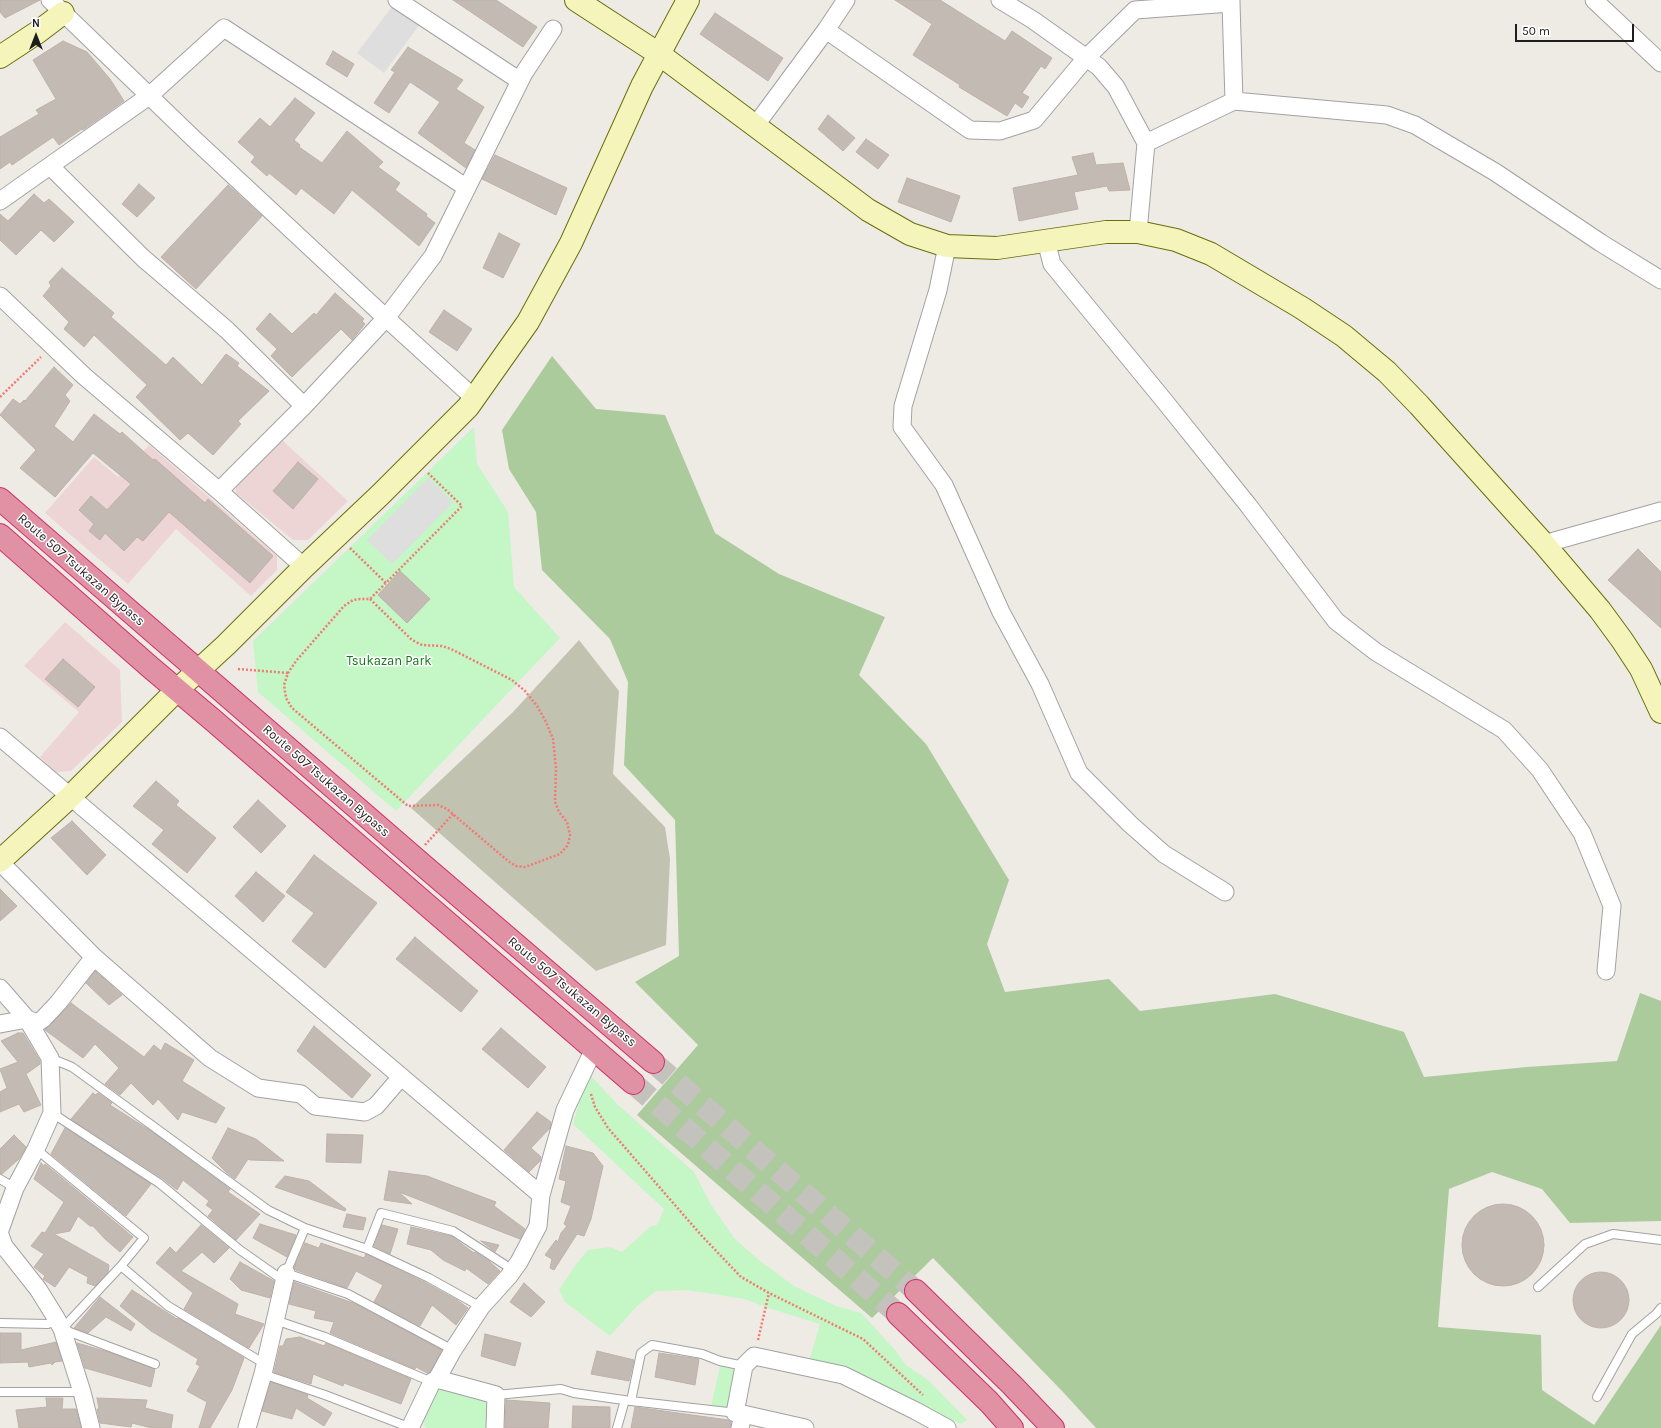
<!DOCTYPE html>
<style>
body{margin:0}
#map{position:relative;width:1661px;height:1428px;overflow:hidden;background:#eeebe5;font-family:Karla,sans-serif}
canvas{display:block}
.north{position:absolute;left:16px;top:16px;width:40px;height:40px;-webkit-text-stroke:3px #fff;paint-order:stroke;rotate:0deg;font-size:11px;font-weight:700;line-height:16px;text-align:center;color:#1e1e1e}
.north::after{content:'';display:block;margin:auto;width:14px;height:18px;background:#1e1e1e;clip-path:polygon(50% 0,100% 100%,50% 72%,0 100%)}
.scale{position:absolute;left:1515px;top:24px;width:119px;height:18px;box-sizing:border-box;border:2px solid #1e1e1e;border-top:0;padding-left:5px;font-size:12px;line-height:14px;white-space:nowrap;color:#1e1e1e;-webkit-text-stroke:3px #fff;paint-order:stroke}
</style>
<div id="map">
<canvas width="1661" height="1428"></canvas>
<div class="north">N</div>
<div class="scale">50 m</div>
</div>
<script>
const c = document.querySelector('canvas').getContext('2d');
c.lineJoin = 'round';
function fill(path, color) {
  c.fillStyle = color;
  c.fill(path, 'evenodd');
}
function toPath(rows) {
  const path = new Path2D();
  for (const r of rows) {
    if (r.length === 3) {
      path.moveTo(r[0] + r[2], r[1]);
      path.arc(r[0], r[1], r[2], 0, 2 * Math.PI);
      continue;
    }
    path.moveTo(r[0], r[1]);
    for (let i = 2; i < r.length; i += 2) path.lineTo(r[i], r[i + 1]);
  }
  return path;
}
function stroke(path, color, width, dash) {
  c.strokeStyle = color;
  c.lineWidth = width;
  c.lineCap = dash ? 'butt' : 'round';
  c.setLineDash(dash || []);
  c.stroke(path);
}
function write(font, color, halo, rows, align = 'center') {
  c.font = font + ' Karla,sans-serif';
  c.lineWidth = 3;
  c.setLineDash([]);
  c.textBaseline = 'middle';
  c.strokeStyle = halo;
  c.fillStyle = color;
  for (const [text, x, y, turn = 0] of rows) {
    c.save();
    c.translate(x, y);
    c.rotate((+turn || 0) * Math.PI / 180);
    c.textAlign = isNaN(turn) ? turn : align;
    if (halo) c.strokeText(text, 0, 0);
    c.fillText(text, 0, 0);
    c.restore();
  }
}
const commercial = toPath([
 [282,440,348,501,308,540,293,540,236,493,236,483],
 [149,445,277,556,277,570,251,596,176,529,128,584,45,513,94,457,118,477],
 [65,622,120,670,122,722,71,771,55,772,40,757,79,712,24,666]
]);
const construction = toPath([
 [579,640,619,691,613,774,665,827,670,859,666,945,596,971,411,808,513,712]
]);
const forest = toPath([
 [552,356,596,409,665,415,715,533,779,574,885,617,859,675,926,744,1009,880,987,944,1005,992,1109,979,1140,1011,1275,994,1404,1032,1424,1077,1527,1067,1617,1061,1640,993,1661,1001,1661,1221,1570,1223,1542,1189,1492,1172,1449,1189,1438,1327,1541,1335,1542,1390,1594,1425,1661,1325,1661,1428,1096,1428,1063,1392,933,1258,872,1318,637,1115,698,1045,635,982,679,956,675,820,624,765,628,682,610,639,542,570,536,512,509,469,502,430]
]);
const park = toPath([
 [474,427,477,464,508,512,514,587,560,638,396,811,258,692,253,641],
 [590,1075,618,1105,694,1172,710,1203,734,1238,760,1261,794,1286,836,1306,861,1313,896,1351,906,1365,928,1380,967,1420,961,1424,809,1362,820,1324,765,1307,745,1299,688,1290,656,1291,637,1306,610,1336,565,1302,559,1290,577,1263,588,1250,610,1247,622,1252,651,1226,657,1225,664,1209,573,1124,583,1090],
 [720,1366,739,1369,732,1411,711,1407],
 [444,1385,489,1399,493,1428,427,1428,423,1424,437,1389]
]);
const parking = toPath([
 [394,4,420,24,384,73,357,53],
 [428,478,453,502,392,564,367,540]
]);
const building = toPath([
 [0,0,40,0,5,18,0,12,0,0],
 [453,0,496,0,537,27,523,47,453,0],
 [895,0,940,0,1005,41,1012,31,1052,58,1045,69,1041,66,1022,93,1029,97,1022,108,1015,103,1007,116,959,87,960,85,913,55,932,24,895,0],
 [715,13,783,58,768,81,700,34,715,13],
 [63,41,87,52,110,79,124,101,83,130,82,129,59,145,53,137,12,165,10,162,0,169,0,137,39,114,36,110,56,99,33,60,63,41],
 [408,47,463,80,456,89,484,107,464,143,475,150,466,168,418,133,440,102,410,82,389,113,374,103,395,72,391,70,408,47],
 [333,51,354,64,347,77,326,64,333,51],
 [295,98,315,113,294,140,300,145,299,147,322,163,347,131,383,162,378,167,400,183,395,190,427,214,426,216,435,223,419,246,352,190,334,214,301,188,296,195,269,173,267,176,251,162,255,157,238,142,260,118,270,127,295,98],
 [828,115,855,138,843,151,818,129,828,115],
 [866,139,889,155,878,169,856,152,866,139],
 [1093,153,1096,165,1123,163,1130,190,1109,191,1107,186,1074,192,1078,209,1019,221,1013,188,1078,175,1072,157,1093,153],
 [495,155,567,188,556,215,482,179,495,155],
 [907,178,960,196,951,222,898,202,907,178],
 [139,184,155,198,137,217,122,204,139,184],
 [228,185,262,216,196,289,161,257,228,185],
 [34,194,44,203,49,199,74,222,54,242,41,230,16,255,0,240,0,214,8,221,34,194],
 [499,233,520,244,503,278,483,268,499,233],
 [62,268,114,313,111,317,166,365,173,357,202,385,226,354,239,363,237,366,269,391,238,421,241,424,213,455,188,433,180,440,136,397,147,385,94,335,84,347,64,329,69,322,43,296,51,286,49,282,62,268],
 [335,293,364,319,362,321,365,324,352,340,341,329,292,377,271,356,277,349,256,329,270,313,292,334,314,313,316,315,335,293],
 [444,310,472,329,457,351,429,332,444,310],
 [54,367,73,385,65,395,70,401,54,426,73,442,94,414,120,434,122,432,153,460,155,459,205,503,208,499,273,556,250,583,169,512,143,541,137,537,124,551,105,533,100,540,89,531,94,524,79,510,91,496,107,510,131,484,93,453,55,497,20,468,36,450,0,415,13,399,20,404,24,400,25,401,54,367],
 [298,462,318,479,293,509,273,491,298,462],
 [1638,549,1661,572,1661,628,1608,580,1638,549],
 [400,571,430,599,407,623,378,595,400,571],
 [63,659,95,687,78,707,45,679,63,659],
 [156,781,179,801,176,805,216,838,187,873,152,844,164,830,133,806,156,781],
 [258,800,286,826,261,853,233,827,258,800],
 [72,821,106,855,87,875,51,838,72,821],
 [314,855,377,903,325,968,292,941,314,913,286,892,314,855],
 [256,872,285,896,263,922,235,896,256,872],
 [0,889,17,906,0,921,0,889],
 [415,937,478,991,461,1012,396,959,415,937],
 [95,971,122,995,109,1005,86,983,95,971],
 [71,1003,144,1057,154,1045,161,1051,165,1043,194,1060,182,1081,225,1108,216,1123,182,1112,178,1120,158,1099,153,1105,131,1083,120,1095,105,1084,119,1068,95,1044,83,1058,45,1030,71,1003],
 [314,1026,371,1075,352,1098,297,1051,314,1026],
 [501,1028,546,1067,528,1088,482,1049,501,1028],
 [18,1033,23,1033,40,1061,40,1064,26,1074,41,1105,24,1112,19,1104,0,1112,0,1092,7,1088,0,1069,18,1062,1,1041,18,1033],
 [93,1093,95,1095,98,1093,112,1103,110,1105,154,1133,230,1189,228,1192,260,1214,236,1240,208,1216,213,1210,206,1205,209,1201,183,1180,177,1190,162,1178,71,1119,93,1093],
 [537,1112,551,1122,550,1128,531,1148,541,1157,540,1161,529,1172,504,1150,537,1112],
 [65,1128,151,1184,126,1216,51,1154,65,1128],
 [228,1128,256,1139,284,1161,250,1160,248,1159,235,1179,226,1172,212,1158,228,1128],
 [327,1134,363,1135,361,1163,326,1162,327,1134],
 [14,1135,26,1147,19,1159,2,1174,0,1174,0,1149,14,1135],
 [566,1146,593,1153,603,1166,591,1219,584,1236,577,1234,554,1270,550,1268,552,1259,545,1255,556,1240,558,1242,561,1233,567,1226,564,1224,571,1206,561,1202,566,1181,559,1179,566,1146],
 [41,1163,44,1166,45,1164,133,1237,120,1252,105,1239,93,1226,90,1226,78,1216,70,1231,54,1234,109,1265,108,1272,95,1286,87,1283,88,1277,69,1267,55,1287,43,1279,45,1276,34,1267,44,1254,31,1246,42,1232,45,1233,64,1202,34,1179,41,1163],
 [389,1171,427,1176,496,1202,494,1206,525,1229,520,1239,399,1192,412,1204,384,1200,389,1171],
 [285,1176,309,1181,346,1209,345,1211,275,1187,285,1176],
 [1503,1245,41],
 [347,1214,366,1218,363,1230,343,1227,347,1214],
 [260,1224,296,1235,287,1257,253,1238,260,1224],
 [201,1225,229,1248,214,1263,202,1252,181,1271,238,1304,235,1314,264,1324,249,1348,184,1309,193,1293,156,1263,170,1247,176,1253,201,1225],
 [382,1225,398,1229,390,1254,374,1246,382,1225],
 [411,1227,451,1236,474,1253,475,1252,489,1261,500,1271,488,1284,466,1268,465,1271,443,1260,431,1250,407,1244,411,1227],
 [481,1241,499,1245,495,1252,481,1241],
 [305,1243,319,1248,321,1243,364,1258,366,1254,426,1283,457,1300,468,1308,456,1325,432,1305,420,1326,374,1302,383,1285,356,1271,347,1288,296,1270,294,1268,305,1243],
 [240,1262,274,1281,270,1298,241,1290,230,1279,240,1262],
 [1601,1300,28],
 [294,1282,353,1303,442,1350,430,1372,427,1373,416,1367,415,1369,330,1333,334,1322,314,1318,316,1311,289,1304,294,1282],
 [524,1283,545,1302,531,1317,510,1302,524,1283],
 [132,1290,177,1319,178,1318,244,1358,232,1390,210,1428,199,1428,207,1402,187,1391,200,1366,196,1364,198,1359,151,1331,120,1306,132,1290],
 [100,1297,135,1324,131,1331,106,1317,88,1333,74,1328,100,1297],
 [0,1333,21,1333,21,1350,56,1342,62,1361,55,1362,52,1365,51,1363,29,1367,28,1362,0,1363,0,1333],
 [485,1334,521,1343,515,1366,481,1356,485,1334],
 [300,1337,324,1346,326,1343,411,1379,401,1404,344,1383,343,1386,313,1374,311,1384,274,1372,280,1346,283,1346,286,1339,300,1337],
 [77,1343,108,1352,155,1369,151,1387,85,1368,77,1343],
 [597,1351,634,1360,629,1381,591,1374,597,1351],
 [659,1353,699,1359,695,1385,655,1377,659,1353],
 [271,1382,308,1395,307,1398,332,1413,324,1426,296,1408,292,1419,262,1411,271,1382],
 [46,1398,63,1398,62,1409,76,1409,81,1428,19,1428,16,1410,47,1407,46,1398],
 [97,1398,147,1400,145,1408,173,1415,171,1428,152,1428,132,1423,131,1427,100,1423,97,1409,99,1409,97,1398],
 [506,1400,550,1403,548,1428,505,1428,506,1400],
 [573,1406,610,1407,610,1428,572,1428,573,1406],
 [635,1407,728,1420,731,1422,730,1428,631,1428,635,1407]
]);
const highwayTunnel = toPath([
 [653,1062,916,1291],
 [633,1083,898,1314]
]);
const path = toPath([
 [0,397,41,357],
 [350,548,386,583],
 [370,599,412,640,422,645,442,646,451,649,512,680,525,691,537,706,546,722,553,739,556,768,555,802,559,812,567,822,570,835,568,845,560,854,525,867,516,866,508,861,447,809,438,805,408,806,292,708,286,698,284,685,288,673,296,661,344,606,353,600,360,599,370,599,462,506,428,473],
 [238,669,288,673],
 [425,845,453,814],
 [591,1094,595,1107,608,1128,701,1235,741,1277,769,1293,863,1339,923,1395],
 [758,1340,769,1293]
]);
const lane = toPath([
 [50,1058,72,1067,268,1210,305,1228,286,1273,348,1294,453,1350],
 [52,1113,159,1183,240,1250,284,1281],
 [36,1149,144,1238,121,1266,62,1329,155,1364],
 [0,1179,15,1188],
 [305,1228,367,1249,429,1278,481,1307],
 [367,1249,381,1213,453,1231,513,1270],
 [121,1266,168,1306,265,1364],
 [1538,1287,1585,1244,1613,1234,1661,1240],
 [275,1320,325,1337,432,1382],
 [0,1323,48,1324,56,1318],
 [263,1374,325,1395,411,1428],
 [0,1392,82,1392],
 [496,1395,561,1389,574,1393,631,1401,737,1413],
 [1597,1397,1632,1334,1656,1314,1661,1308],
 [631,1401,641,1353,652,1345,702,1354,720,1361,744,1366],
 [617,1428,625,1400]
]);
const street = toPath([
 [50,0,194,139,386,318,304,406,219,491],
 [397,0,520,81],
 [1000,0,1033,20,1099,67,1116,87,1146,143,1138,232],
 [1594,0,1661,63],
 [1231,3,1234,101],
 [826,30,970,130,1000,131,1034,120,1086,58,1135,10,1231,3,1231,0],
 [755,126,826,30,846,0],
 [1146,143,1234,101,1387,115,1415,125,1495,172,1601,243,1661,280],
 [50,166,143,258,227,330,304,406],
 [0,201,149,96,224,28,467,188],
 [1046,241,1052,264,1162,398,1248,505,1336,621,1376,652,1504,730,1540,770,1582,833,1612,906,1606,971],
 [947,246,938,290,903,406,902,427,944,485,1001,612,1040,684,1079,773,1130,824,1164,854,1225,892],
 [0,296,84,376,219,491,304,567],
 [474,398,386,318,433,256,524,73,553,29],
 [1544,544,1661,511],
 [0,737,541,1195],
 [0,862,94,957,210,1058,258,1088,301,1094,315,1106,365,1112,376,1106,401,1077],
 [0,988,27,1019,50,1058,52,1113,36,1149,15,1188,0,1230],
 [0,1024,27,1019,37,1023,43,1019,58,1003,94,957],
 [0,1235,4,1246,38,1289,56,1318,62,1329,82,1392,91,1428],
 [437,1379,496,1395,495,1428],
 [735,1413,744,1366,754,1356,843,1375,916,1411,947,1428],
 [247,1428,263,1374,286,1273],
 [410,1428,432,1382,437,1379,453,1350,481,1307,509,1276,519,1262,538,1226,541,1195,565,1110,594,1049],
 [740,1428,743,1414,805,1428]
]);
const secondary = toPath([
 [576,0,659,54,868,210,910,234,947,246,997,248,1106,232,1138,232,1176,240,1211,254,1302,308,1344,336,1387,372,1419,405,1544,544,1600,610,1622,640,1641,669,1661,712],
 [0,57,38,32,63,13],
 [0,861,71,796,177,690,226,645,304,567,380,495,468,407,528,322,571,243,642,86,688,0]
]);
const highway = toPath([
 [0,499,424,866,653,1062],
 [0,535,150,667,214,721,633,1083],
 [916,1291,1012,1385,1053,1428],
 [898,1314,989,1402,1012,1428]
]);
const streetNames = [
 ["Route 507 Tsukazan Bypass",81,570,41],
 ["Route 507 Tsukazan Bypass",326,781,41],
 ["Route 507 Tsukazan Bypass",572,992,40]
];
const parkNames = [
 ["Tsukazan Park",389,661]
];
fill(commercial, '#eed5d5');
fill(construction, '#c2c2b1');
fill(forest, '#accb9c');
fill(park, '#c4f6c6');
fill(parking, '#dedede');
fill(building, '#c3bab4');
stroke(building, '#bfb1a8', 1);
stroke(highwayTunnel, '#c4c2bd', 22, [22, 11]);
stroke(lane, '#a2a2a2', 10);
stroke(street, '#a2a2a2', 19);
stroke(secondary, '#686f0b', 24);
stroke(highway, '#cf2f6d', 24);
stroke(path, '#f17a73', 2.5, [2, 2]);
stroke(lane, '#fff', 8);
stroke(street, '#fff', 17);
stroke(secondary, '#f5f5bb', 22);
stroke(highway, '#e191a4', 22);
write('13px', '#1e1e1e', '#fff', streetNames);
write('13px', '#127616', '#fff', parkNames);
</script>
